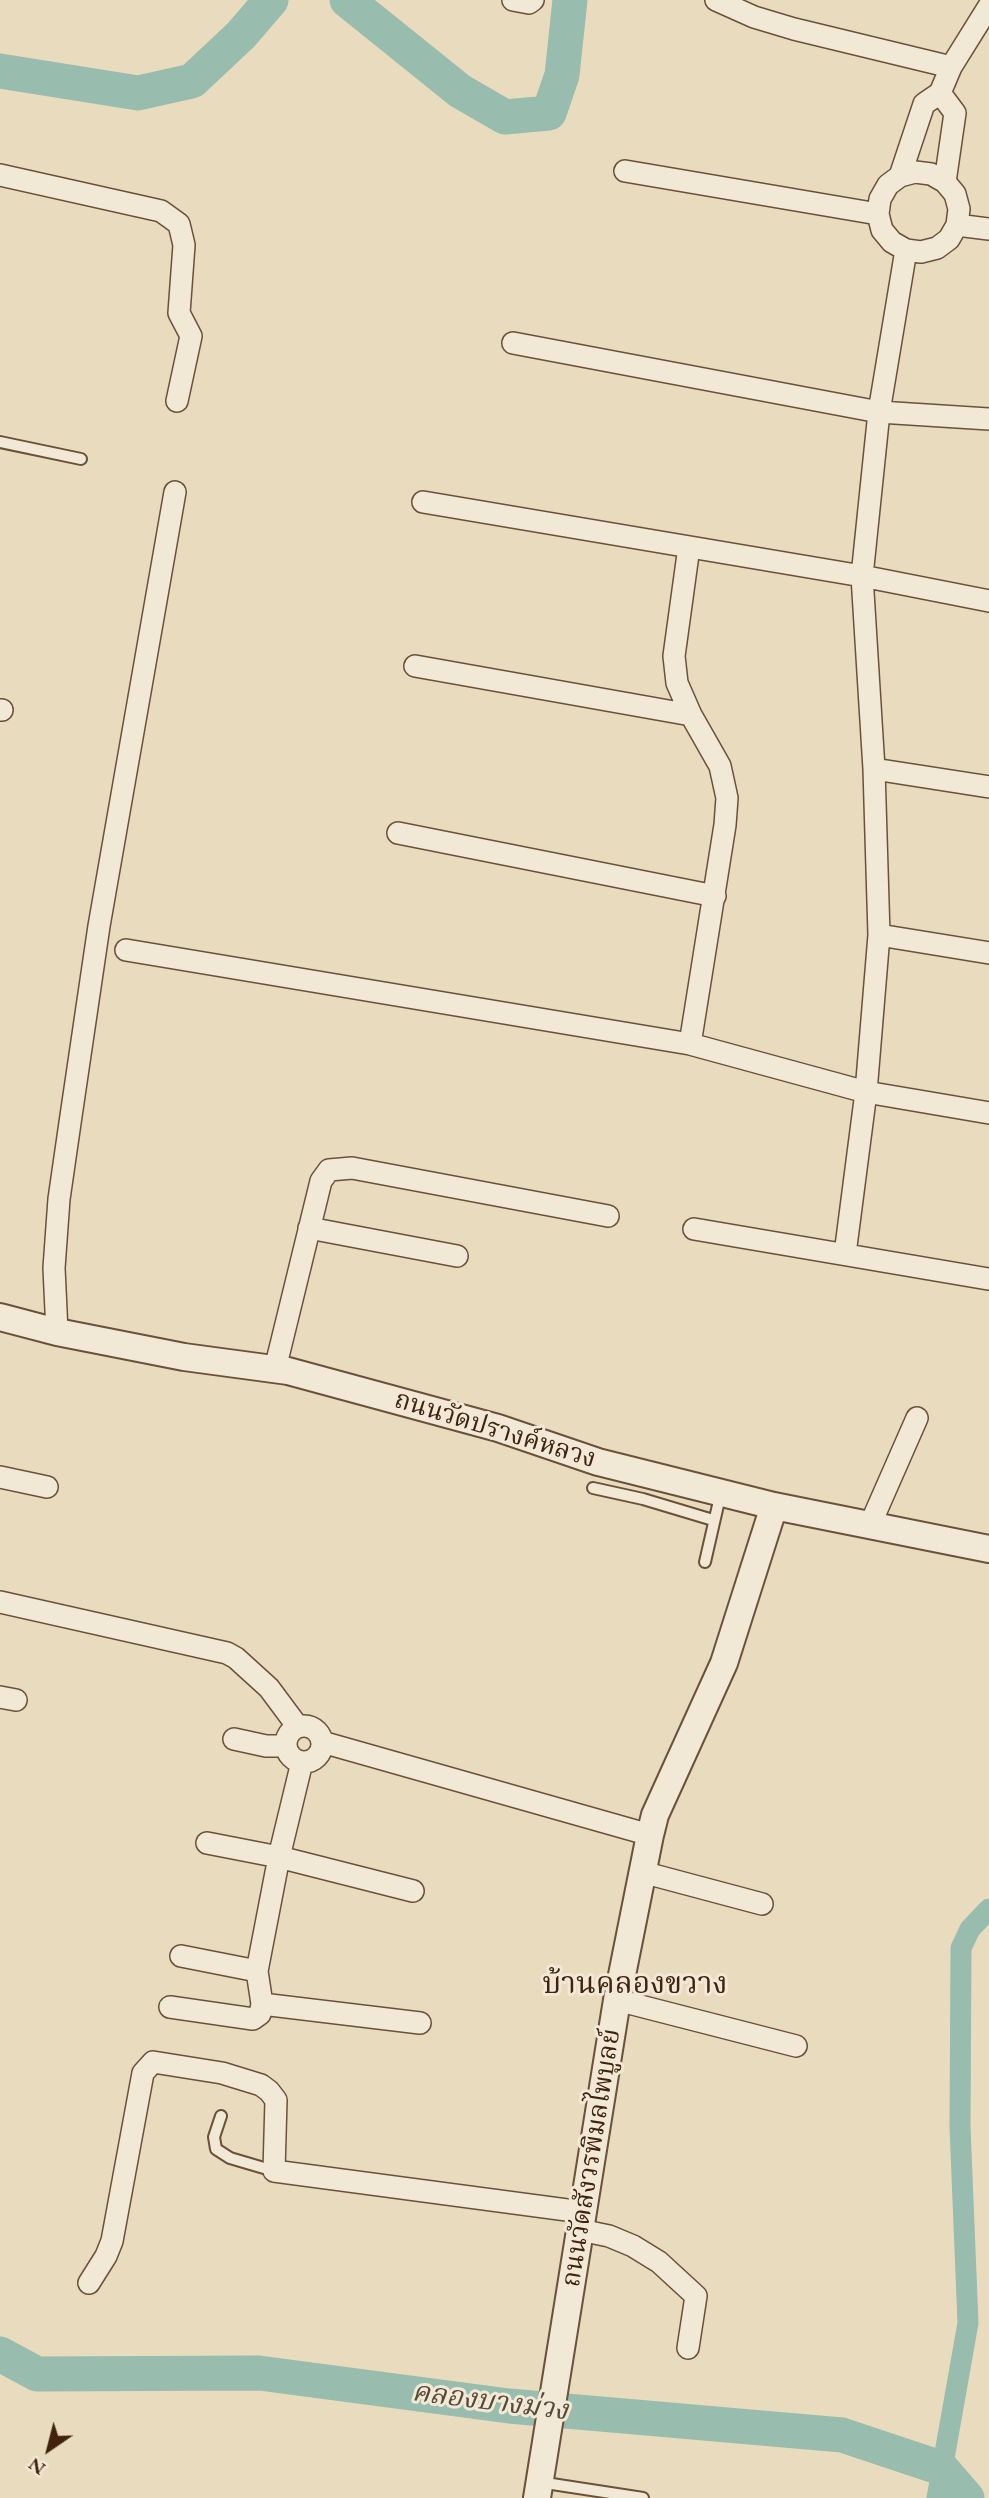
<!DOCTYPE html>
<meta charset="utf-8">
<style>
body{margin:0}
#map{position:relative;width:989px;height:2498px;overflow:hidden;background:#e9dcbe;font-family:"EB Garamond",serif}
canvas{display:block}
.north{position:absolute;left:14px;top:2414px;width:70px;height:70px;-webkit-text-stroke:5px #f1e8d5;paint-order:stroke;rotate:215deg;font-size:19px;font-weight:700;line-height:28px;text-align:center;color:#40230e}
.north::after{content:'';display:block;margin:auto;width:24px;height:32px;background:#40230e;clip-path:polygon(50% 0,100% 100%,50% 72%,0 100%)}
</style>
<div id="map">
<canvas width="989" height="2498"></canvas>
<div class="north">N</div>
</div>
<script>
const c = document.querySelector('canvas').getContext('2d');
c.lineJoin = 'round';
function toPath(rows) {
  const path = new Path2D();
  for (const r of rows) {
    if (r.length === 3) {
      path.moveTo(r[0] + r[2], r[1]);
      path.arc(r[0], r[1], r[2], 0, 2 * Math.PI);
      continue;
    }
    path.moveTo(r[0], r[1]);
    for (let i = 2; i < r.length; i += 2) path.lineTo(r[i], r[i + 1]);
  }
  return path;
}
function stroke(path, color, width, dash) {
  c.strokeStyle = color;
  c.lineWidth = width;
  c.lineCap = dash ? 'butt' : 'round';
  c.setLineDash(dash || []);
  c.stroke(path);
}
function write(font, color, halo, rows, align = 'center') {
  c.font = font + ' "EB Garamond","Noto Serif Thai",serif';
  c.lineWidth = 6;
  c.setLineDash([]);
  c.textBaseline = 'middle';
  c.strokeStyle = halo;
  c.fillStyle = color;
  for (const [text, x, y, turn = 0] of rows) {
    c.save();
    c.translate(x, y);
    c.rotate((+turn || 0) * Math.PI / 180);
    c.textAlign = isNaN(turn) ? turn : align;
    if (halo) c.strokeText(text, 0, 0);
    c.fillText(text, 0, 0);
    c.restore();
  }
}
const canal = toPath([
 [937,2498,968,2323,960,2127,961,1948,970,1929,989,1909]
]);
const river = toPath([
 [347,0,460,91,505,117,549,113,562,75,570,0],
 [0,71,138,93,192,81,241,35,271,0],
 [0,2354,37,2374,259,2373,509,2406,842,2435,941,2468,967,2498]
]);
const service = toPath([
 [0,442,81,459],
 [593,1488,643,1499,713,1520],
 [705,1562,721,1492],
 [221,2116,214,2137,216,2149,230,2158,274,2171],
 [539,2482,643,2498]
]);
const minor = toPath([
 [513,0,529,3,533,0],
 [716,0,754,17,794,29,951,67],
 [940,93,955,113,945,182],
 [625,171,878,214],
 [0,175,161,211,179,224,184,245,179,313,191,336,177,401],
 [900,176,915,172,931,174,945,182,955,194,959,209,957,225,949,239,937,248,921,252,906,250,892,242,882,230,878,214,880,199,888,185,900,176,924,104,940,93,951,67,989,6],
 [957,225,989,229],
 [513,343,879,412,989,419],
 [423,502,862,576,989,601],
 [689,547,674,656,677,683,691,715,720,766,727,798,725,825,690,1044],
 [415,666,691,715],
 [0,710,2,710],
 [874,769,989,787],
 [398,833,715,896],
 [879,935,989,953],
 [126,950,690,1044,866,1092,989,1113],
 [309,1228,457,1256],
 [694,1229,988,1279],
 [845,1254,866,1092,879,935,874,769,862,576,879,412,906,250],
 [57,1332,54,1268,59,1199,71,1116,99,926,175,492],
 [275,1369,321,1181,329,1170,352,1168,608,1216],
 [0,1477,47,1487],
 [870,1525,917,1418],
 [0,1602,227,1653,236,1658,269,1688,298,1727],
 [0,1697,16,1700],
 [304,1744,18],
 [234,1739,266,1746,286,1746],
 [322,1742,650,1835],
 [207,1843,279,1857,413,1891],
 [642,1872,762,1904],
 [181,1956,257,1971],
 [617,2000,796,2046],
 [262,2004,420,2023],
 [170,2007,253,2019,260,2014,262,2004,257,1971,279,1857,302,1762],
 [580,2230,609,2236,633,2246,659,2262,696,2296,688,2348],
 [89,2283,106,2256,112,2241,143,2073,153,2062,222,2073,261,2085,269,2091,276,2100,274,2171,582,2212]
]);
const tertiary = toPath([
 [0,1317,57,1332,184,1357,288,1371,498,1428,598,1462,774,1506,989,1549],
 [537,2498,617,2000,650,1835,655,1815,724,1663,774,1506]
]);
const streetNames = [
 ["ถนนวัดปรางค์หลวง",495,1430,17],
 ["ถนนวัดสังวรพิมลไพบูลย์",592,2158,-81]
];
const waterNames = [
 ["คลองบางม่วง",490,2402,7]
];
const quarterNames = [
 ["บ้านคลองขวาง",635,1985]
];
stroke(canal, '#98bcad', 21);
stroke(river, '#98bcad', 35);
stroke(service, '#6a513a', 14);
stroke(minor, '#6a513a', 24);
stroke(tertiary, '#6a513a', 30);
stroke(service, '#f1e8d5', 10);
stroke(minor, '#f1e8d5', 21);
stroke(tertiary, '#f1e8d5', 26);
write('26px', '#40230e', '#f1e8d5', streetNames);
write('italic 28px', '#564936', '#f1e8d5', waterNames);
write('30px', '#40230e', '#f1e8d5', quarterNames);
</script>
